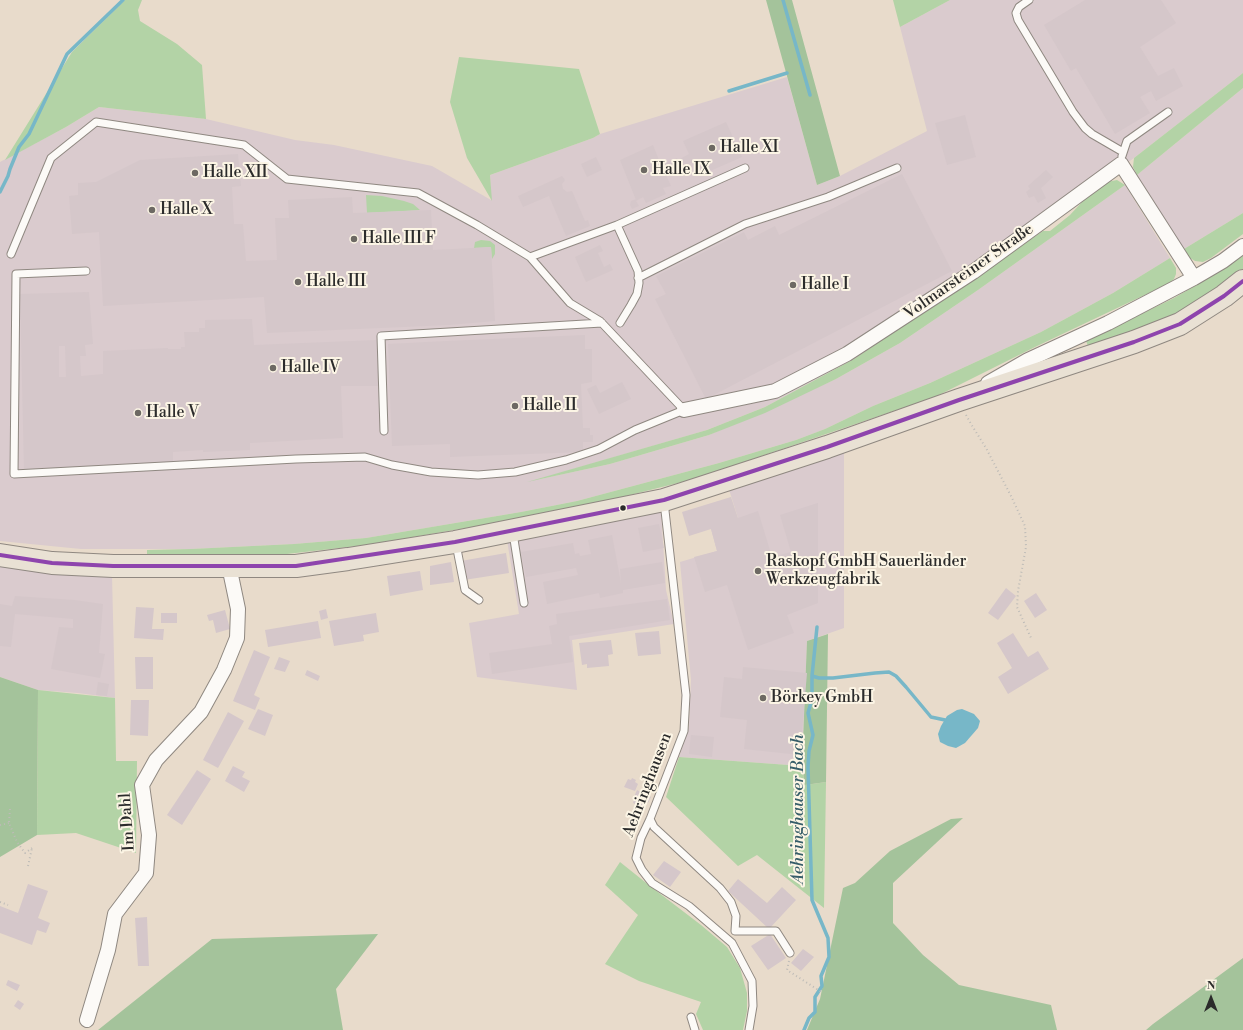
<!DOCTYPE html>
<meta charset="utf-8">
<style>
body{margin:0}
#map{position:relative;width:1243px;height:1030px;overflow:hidden;background:#e8dbcb;font-family:"Libre Bodoni",serif}
canvas{display:block}
.north{position:absolute;left:1191px;top:978px;width:40px;height:40px;-webkit-text-stroke:3px #fcf5e5;paint-order:stroke;rotate:0deg;font-size:11px;font-weight:700;line-height:16px;text-align:center;color:#2b2b2b}
.north::after{content:'';display:block;margin:auto;width:14px;height:18px;background:#2b2b2b;clip-path:polygon(50% 0,100% 100%,50% 72%,0 100%)}
</style>
<div id="map">
<canvas width="1243" height="1030"></canvas>
<div class="north">N</div>
</div>
<script>
const c = document.querySelector('canvas').getContext('2d');
c.lineJoin = 'round';
function fill(path, color) {
  c.fillStyle = color;
  c.fill(path, 'evenodd');
}
function toPath(rows) {
  const path = new Path2D();
  for (const r of rows) {
    path.moveTo(r[0], r[1]);
    for (let i = 2; i < r.length; i += 2) path.lineTo(r[i], r[i + 1]);
  }
  return path;
}
function stroke(path, color, width, dash) {
  c.strokeStyle = color;
  c.lineWidth = width;
  c.lineCap = dash ? 'butt' : 'round';
  c.setLineDash(dash || []);
  c.stroke(path);
}
function write(font, color, halo, rows, align = 'center') {
  c.font = font + ' "Libre Bodoni",serif';
  c.lineWidth = 4;
  c.setLineDash([]);
  c.textBaseline = 'middle';
  c.strokeStyle = halo;
  c.fillStyle = color;
  for (const [text, x, y, turn = 0] of rows) {
    c.save();
    c.translate(x, y);
    c.rotate((+turn || 0) * Math.PI / 180);
    c.textAlign = isNaN(turn) ? turn : align;
    if (halo) c.strokeText(text, 0, 0);
    c.fillText(text, 0, 0);
    c.restore();
  }
}
const industrial = toPath([
 [950,0,1243,0,1243,73,1134,158,854,359,765,407,707,430,536,480,610,464,709,435,836,379,900,343,978,290,1125,185,1170,258,1113,293,1041,332,930,383,873,406,825,429,796,440,719,463,577,501,521,512,366,538,294,544,191,549,81,549,0,541,0,162,66,127,99,107,206,119,295,140,334,145,432,166,491,200,490,175,593,138,600,134,787,77,817,185,840,176,927,131,900,27],
 [1243,88,1243,213,1184,249,1137,175],
 [844,445,844,628,807,641,802,766,679,757,689,726,691,680,680,562,717,551,711,529,739,521,726,480],
 [661,510,666,590,674,624,572,640,577,690,477,677,469,623,519,614,507,540],
 [0,565,112,576,115,698,78,693,38,690,0,677]
]);
const green = toPath([
 [125,0,142,0,138,10,140,21,177,44,202,65,206,119,99,107,66,127,5,160,72,52],
 [893,0,950,0,900,27],
 [459,57,579,69,600,134,593,138,490,175,492,201,467,158,450,102],
 [1243,73,1243,88,1137,175,1133,167,1134,158],
 [1117,180,1125,185,978,290,900,343,836,379,765,413,709,435,610,464,527,482,707,430,765,407,854,359,1043,231,1050,231,1070,215,1093,190,1107,182],
 [366,195,382,196,404,201,413,204,420,210,367,213],
 [1243,213,1243,234,1211,258,1203,262,1195,261,1190,258,1184,249],
 [481,240,490,241,495,245,495,254,492,259,491,247,474,248,475,242],
 [1243,254,1243,269,1213,292,1180,311,1149,326,1088,346,1086,341,1174,298,1207,279],
 [1170,258,1176,268,1176,274,1174,279,1170,283,1035,347,935,397,694,479,566,511,366,545,287,554,147,556,147,550,191,549,294,544,366,538,521,512,577,501,719,463,796,440,825,429,873,406,930,383,1041,332,1113,293],
 [38,690,115,698,116,761,137,761,136,853,76,833,37,835],
 [679,757,802,766,805,785,826,782,824,908,757,855,738,866,666,797],
 [620,862,650,886,701,925,727,947,740,968,747,993,747,1011,743,1030,703,1030,696,1014,701,1002,639,981,605,964,638,915,605,885]
]);
const forest = toPath([
 [766,0,792,0,840,176,817,185],
 [828,634,826,782,805,785,802,766,807,641],
 [0,677,38,690,37,835,0,857],
 [963,818,893,883,893,923,923,955,959,985,1051,1005,1057,1030,807,1030,820,999,843,888,855,883,890,851,951,819],
 [378,934,336,989,343,1030,98,1030,212,939],
 [1243,958,1243,1030,1146,1030,1153,1024]
]);
const water = toPath([
 [962,709,974,714,980,721,978,728,965,743,956,748,948,746,940,742,938,734,941,726,947,716,957,710]
]);
const stream = toPath([
 [783,0,810,95],
 [729,91,787,73],
 [0,192,8,176,10,169,19,147,29,134,67,54,123,0],
 [812,676,819,678,833,678,875,673,889,672,896,676,906,687,931,717,945,720],
 [804,1030,809,1018,815,1012,815,997,822,986,821,976,829,957,828,938,812,900,808,767,809,751,813,735,808,713,812,699,812,676,817,627]
]);
const building = toPath([
 [1085,0,1161,0,1176,23,1140,47,1158,76,1174,68,1183,86,1156,101,1151,91,1140,97,1150,113,1115,134,1076,68,1071,71,1044,25],
 [965,115,976,157,947,165,935,123],
 [726,122,742,157,699,176,693,162,666,175,671,186,663,188,666,194,646,203,643,197,636,201,639,206,632,209,630,205,631,201,636,199,636,200,620,160,653,145,661,165,677,158,678,160,689,154,683,141],
 [238,154,241,186,232,187,234,224,243,224,246,261,277,260,275,218,289,218,288,200,352,197,353,213,431,210,433,250,491,247,495,321,449,325,267,333,264,297,103,306,99,232,72,234,69,196,78,195,78,183,96,182,140,160],
 [596,157,602,170,587,177,581,164],
 [1046,170,1053,177,1041,188,1046,198,1038,203,1034,196,1029,198,1026,192,1030,189,1028,186],
 [902,174,952,271,706,399,655,299,666,294,656,276,744,232,748,240,775,226,779,235],
 [562,176,565,180,562,184,563,189,567,192,572,191,585,221,588,220,590,226,566,236,549,196,523,207,518,196],
 [600,245,603,251,598,253,604,267,610,264,613,270,586,282,575,257],
 [89,292,93,344,85,345,86,356,80,356,81,376,103,374,103,351,168,348,168,349,181,349,181,347,185,347,184,332,199,332,199,328,205,328,205,320,252,319,254,345,377,340,378,386,341,386,343,438,250,443,250,450,203,452,203,450,173,452,173,464,24,470,20,294],
 [59,346,65,346,66,377,59,377],
 [585,335,585,349,592,349,592,382,581,384,583,428,590,428,590,435,593,435,593,442,583,442,583,452,450,457,450,444,392,446,388,344,446,341],
 [622,382,631,399,599,414,587,389,596,385,600,393],
 [731,497,738,518,758,511,772,557,791,552,780,515,818,503,818,603,787,615,794,633,748,650,727,585,705,592,694,557,717,551,711,529,689,536,682,512],
 [659,524,664,548,643,552,638,528],
 [612,535,621,583,620,569,662,562,665,583,623,590,623,593,600,598,599,593,547,604,543,582,578,575,576,568,526,577,521,552,573,543,575,554,579,553,580,556,591,554,588,540],
 [506,553,509,573,464,580,461,561],
 [451,562,454,582,430,585,430,566],
 [420,571,423,590,390,596,387,576],
 [1006,588,1016,596,998,620,988,613],
 [1036,593,1047,610,1035,618,1024,601],
 [15,596,75,600,103,604,99,653,105,654,100,678,51,669,59,627,73,628,73,619,15,614,11,647,0,646,0,604,12,606],
 [667,599,670,620,569,636,573,662,492,674,489,653,552,644,549,626,557,624,556,614],
 [136,607,154,608,152,629,164,629,163,640,134,638],
 [326,609,328,618,321,620,319,611],
 [225,610,230,629,216,633,213,620,209,621,207,615],
 [161,613,177,613,177,623,161,623],
 [376,613,379,632,363,635,364,641,334,646,329,621],
 [318,621,321,638,268,647,265,630],
 [659,631,661,654,638,656,635,633],
 [1013,633,1028,657,1038,651,1049,669,1008,694,998,677,1012,668,997,643],
 [611,640,613,654,608,655,609,666,587,668,587,664,582,665,579,643],
 [254,650,270,657,254,695,260,698,255,710,233,701],
 [135,657,153,657,153,689,136,689],
 [279,657,290,661,285,672,274,669],
 [743,667,807,673,800,755,744,749,747,720,720,717,724,677,742,679],
 [307,670,320,676,318,681,305,675],
 [98,682,109,684,107,696,96,695],
 [131,700,149,700,148,736,130,735],
 [258,709,273,715,265,736,248,729],
 [228,712,244,721,218,768,203,760],
 [691,735,714,737,712,757,689,754],
 [233,766,245,772,242,777,250,781,244,792,225,781],
 [197,770,211,779,182,825,167,815],
 [632,778,636,780,635,782,638,784,635,791,624,787,628,779,631,780],
 [637,790,651,797,648,803,645,801,642,807,633,803,634,800,633,799],
 [664,861,681,872,670,887,653,875],
 [738,879,767,903,782,887,796,900,769,929,728,891],
 [28,884,48,891,38,918,50,923,46,933,37,930,32,945,0,933,0,906,18,913],
 [147,917,149,966,138,966,135,918],
 [770,934,786,958,768,970,751,946],
 [803,949,814,957,801,971,791,963],
 [8,980,20,985,17,991,6,985],
 [18,1000,24,1004,20,1010,14,1006]
]);
const path = toPath([
 [966,415,971,424,986,448,1011,496,1025,526,1026,547,1018,591,1017,607,1031,638],
 [10,809,9,823,17,842,25,853,32,848],
 [0,825,9,823],
 [28,866,32,848],
 [0,902,8,905],
 [789,961,787,970,823,993]
]);
const service = toPath([
 [1029,0,1019,7,1016,13,1018,20,1073,112,1085,128,1092,134,1123,152],
 [1122,156,1127,141,1168,112],
 [617,225,638,271,639,283,637,294,631,305,620,323],
 [11,254,51,158,96,122,244,145,287,179,418,193,477,225,530,257,570,303,600,321,684,410,635,430,599,449,566,460,515,472,478,475,431,472,392,465,365,457,296,459,14,474,16,274,86,271],
 [530,257,617,225,745,168],
 [638,278,745,224,828,197,897,168],
 [384,431,381,336,602,323],
 [664,502,686,695,684,731,650,819,641,838,636,858,642,870,652,883,689,906,732,943,752,981,753,1006,749,1030],
 [513,533,524,603],
 [456,544,465,590,479,600],
 [650,819,654,827,720,888,731,902,736,916,735,931,776,931,790,953],
 [691,1017,695,1030]
]);
const minor = toPath([
 [988,383,1028,360,1108,323,1194,278],
 [684,410,775,391,847,354,973,272,1121,164,1194,278,1223,261,1243,246],
 [87,1020,108,950,115,914,146,873,149,835,142,785,156,760,201,712,224,670,237,638,238,609,229,566]
]);
const primary = toPath([
 [0,555,52,563,113,566,296,566,348,559,455,542,664,500,827,447,959,400,1134,342,1180,324,1224,296,1243,281]
]);
const bus1 = toPath([
 [0,555,52,563,113,566,296,566,455,542,664,500,827,447,959,400,1134,342,1180,324,1224,296,1243,281]
]);
const markers = [
 [712,148,4,"#6d6963"],
 [644,170,4,"#6d6963"],
 [195,173,4,"#6d6963"],
 [152,210,4,"#6d6963"],
 [354,239,4,"#6d6963"],
 [298,282,4,"#6d6963"],
 [793,285,4,"#6d6963"],
 [273,368,4,"#6d6963"],
 [515,406,4,"#6d6963"],
 [138,413,4,"#6d6963"],
 [623,508,3.5,"#2b2b2b"],
 [758,571,4,"#6d6963"],
 [763,698,4,"#6d6963"]
];
const poiNames = [
 ["Halle XI",720,148],
 ["Halle IX",652,170],
 ["Halle XII",203,173],
 ["Halle X",160,210],
 ["Halle III F",362,239],
 ["Halle III",306,282],
 ["Halle I",801,285],
 ["Halle IV",281,368],
 ["Halle II",523,406],
 ["Halle V",146,413],
 ["Raskopf GmbH Sauerländer",766,562],
 ["Werkzeugfabrik",766,580],
 ["Börkey GmbH",771,698]
];
const streetNames = [
 ["Volmarsteiner Straße",969,272,-35],
 ["Aehringhausen",648,785,-69],
 ["Im Dahl",128,822,-94]
];
const waterNames = [
 ["Aehringhauser Bach",799,809,-90]
];
fill(industrial, '#dacbce');
fill(green, '#b3d3a6');
fill(forest, '#a4c39b');
fill(water, '#77b7c8');
stroke(stream, '#77b7c8', 3.5);
fill(building, '#d5c7ca');
stroke(service, '#8f8881', 9);
stroke(minor, '#8f8881', 16);
stroke(primary, '#8f8881', 24);
stroke(path, '#bdbbb7', 2, [1, 3]);
stroke(service, '#fcfaf7', 7);
stroke(minor, '#fcfaf7', 14);
stroke(primary, '#e9e1d4', 22);
stroke(bus1, '#8e44ad', 4);
for (const [x, y, r, color] of markers) {
  const dot = new Path2D();
  dot.arc(x, y, r, 0, 2 * Math.PI);
  c.fillStyle = color;
  c.fill(dot);
  stroke(dot, '#fcf5e5', 1.5);
}
write('16px', '#2b2b2b', '#fcf5e5', poiNames, 'left');
write('16px', '#2b2b2b', '#fcf5e5', streetNames);
write('italic 17px', '#365d69', '#fcf5e5', waterNames);
</script>
